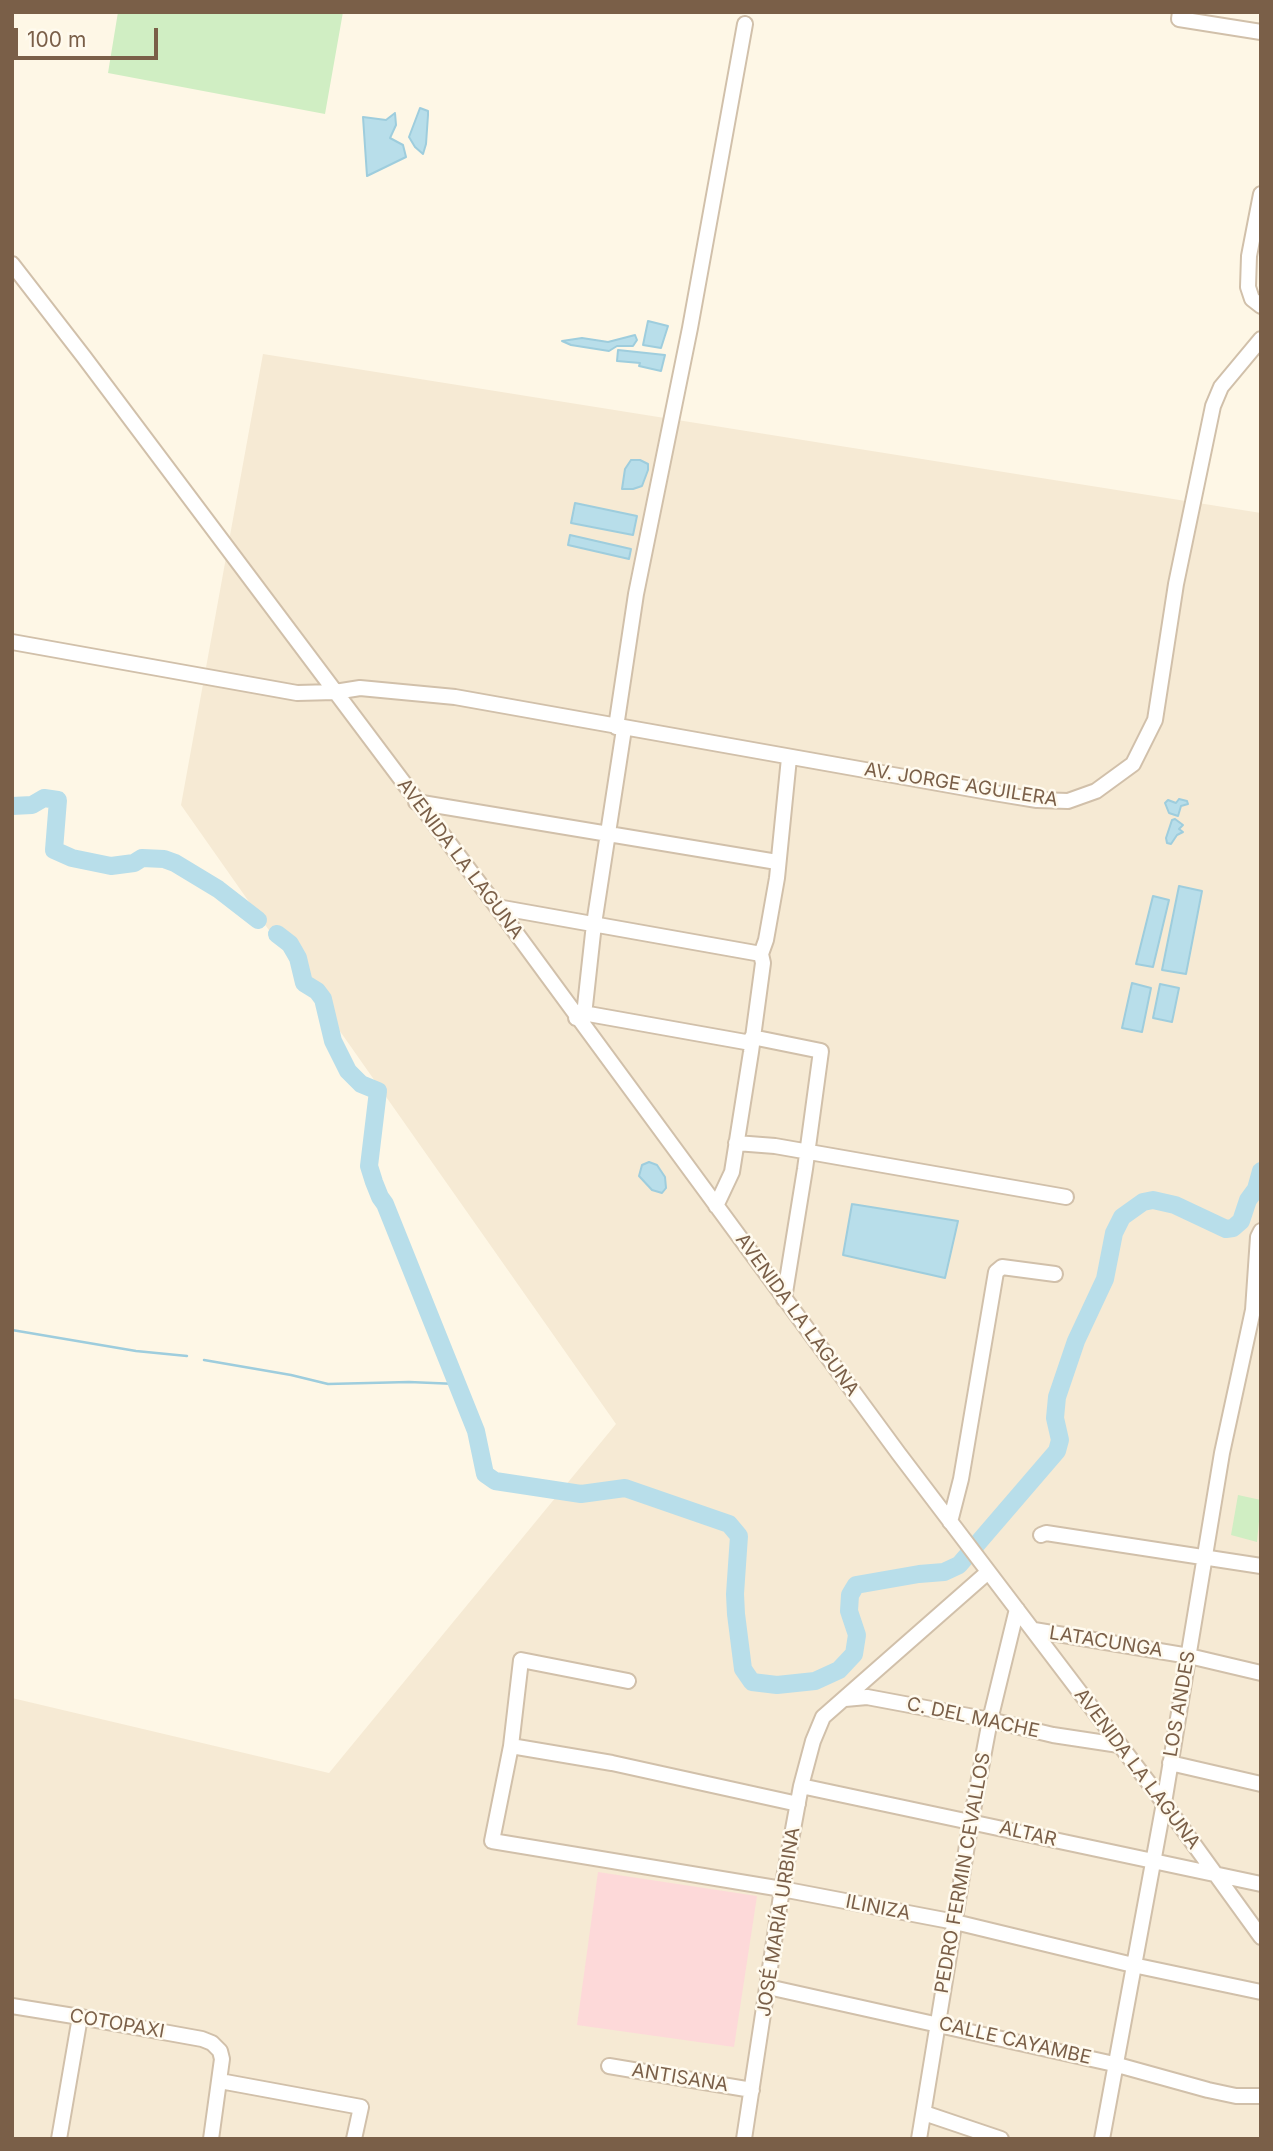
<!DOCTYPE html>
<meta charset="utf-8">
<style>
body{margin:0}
#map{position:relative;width:1273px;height:2151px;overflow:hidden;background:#fef7e6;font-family:Inter,sans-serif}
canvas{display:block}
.frame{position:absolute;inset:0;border:14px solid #7a5f48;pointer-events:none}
.scale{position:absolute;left:14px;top:28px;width:144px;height:32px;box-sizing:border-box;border:4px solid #7a5f48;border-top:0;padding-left:9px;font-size:21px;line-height:24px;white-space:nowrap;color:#7a5f48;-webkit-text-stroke:5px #fffaee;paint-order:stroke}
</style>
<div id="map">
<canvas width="1273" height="2151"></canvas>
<div class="frame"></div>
<div class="scale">100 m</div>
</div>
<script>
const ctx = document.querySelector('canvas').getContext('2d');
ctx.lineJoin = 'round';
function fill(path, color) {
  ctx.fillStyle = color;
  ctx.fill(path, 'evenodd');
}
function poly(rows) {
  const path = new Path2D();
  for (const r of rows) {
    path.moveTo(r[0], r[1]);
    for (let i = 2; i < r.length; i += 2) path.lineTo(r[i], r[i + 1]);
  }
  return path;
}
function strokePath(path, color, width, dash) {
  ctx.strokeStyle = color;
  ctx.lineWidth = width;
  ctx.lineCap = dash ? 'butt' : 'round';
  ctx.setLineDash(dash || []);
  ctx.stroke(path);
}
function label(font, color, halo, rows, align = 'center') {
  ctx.font = font + ' Inter,sans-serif';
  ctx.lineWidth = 5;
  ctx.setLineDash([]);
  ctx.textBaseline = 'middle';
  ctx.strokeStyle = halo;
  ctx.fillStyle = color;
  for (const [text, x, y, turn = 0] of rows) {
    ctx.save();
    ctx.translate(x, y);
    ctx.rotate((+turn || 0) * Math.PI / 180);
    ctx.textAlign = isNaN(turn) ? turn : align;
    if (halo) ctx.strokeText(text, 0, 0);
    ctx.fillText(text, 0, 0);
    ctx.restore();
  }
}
fill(poly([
 [263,354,1261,513,1261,2139,12,2139,12,1698,329,1773,616,1424,181,805]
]), '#f6ead4');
fill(poly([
 [598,1872,757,1896,734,2047,577,2025]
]), '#fdd9d9');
fill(poly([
 [118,12,343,12,325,114,108,73],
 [1238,1495,1261,1500,1257,1542,1231,1535]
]), '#d0eec3');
const water = poly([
 [420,108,428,111,428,115,426,144,423,154,415,147,409,137,420,108],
 [395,113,396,125,390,138,403,145,406,157,367,176,363,117,386,120,395,113],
 [648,321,668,326,661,348,643,345,648,321],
 [635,335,637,340,633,346,617,346,609,351,571,345,562,341,582,338,608,342,635,335],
 [618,350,665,355,661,371,639,366,640,363,617,361,618,350],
 [631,460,640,460,648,464,648,470,642,486,633,489,622,489,625,469,631,460],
 [575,503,637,516,633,535,571,523,575,503],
 [570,535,631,549,629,559,568,545,570,535],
 [1179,799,1187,801,1188,804,1181,806,1178,816,1169,813,1165,803,1168,800,1176,803,1179,799],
 [1175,819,1183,825,1179,829,1183,832,1177,835,1171,844,1167,843,1166,838,1172,820,1175,819],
 [1179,886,1202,891,1186,974,1162,970,1179,886],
 [1153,896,1169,900,1153,967,1136,964,1153,896],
 [1132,983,1151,988,1142,1032,1122,1028,1132,983],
 [1160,984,1179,988,1172,1022,1153,1018,1160,984],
 [649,1162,657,1165,665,1177,666,1188,662,1193,652,1190,639,1176,642,1165,649,1162],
 [852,1204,958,1221,945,1278,843,1255,852,1204]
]);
fill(water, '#b8deea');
strokePath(water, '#9ecddd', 2);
strokePath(poly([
 [12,1330,136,1351,187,1356],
 [204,1360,291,1375,328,1384,409,1382,457,1384]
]), '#9ecddd', 2.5);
strokePath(poly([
 [12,806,32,805,44,798,58,800,54,850,72,858,111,866,134,863,142,858,164,859,175,863,218,889,258,920],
 [277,934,290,944,298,958,304,983,317,991,323,999,333,1041,348,1071,361,1084,378,1091,369,1166,374,1182,380,1197,385,1204,476,1431,485,1474,495,1481,581,1494,625,1488,729,1524,739,1536,735,1594,736,1614,743,1669,752,1682,777,1685,815,1681,839,1670,854,1654,857,1635,849,1611,850,1595,856,1585,919,1574,944,1572,959,1565,1057,1451,1060,1440,1055,1418,1057,1397,1076,1341,1105,1279,1114,1233,1122,1217,1143,1202,1153,1200,1175,1205,1226,1229,1233,1228,1241,1221,1248,1200,1256,1189,1261,1171]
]), '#b8deea', 18);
const minor = poly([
 [1180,12,1179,19,1261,32],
 [1261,194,1249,256,1248,287,1252,299,1261,306],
 [12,264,84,357,497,907,899,1454,1164,1803,1261,1937],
 [12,642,297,693,335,692,360,688,455,697,994,793,1037,800,1068,801,1096,791,1133,764,1155,720,1176,584,1213,406,1221,387,1261,339],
 [616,727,636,594,690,328,745,24],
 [416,802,777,862],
 [497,907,761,954],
 [583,1013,751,1043],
 [576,1018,583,1013,585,1006,594,924,624,729],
 [752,1037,821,1051,805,1169,784,1299],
 [736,1143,775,1146,1066,1197],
 [716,1206,732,1172,751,1052,763,963,761,954,766,940,777,878,789,758],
 [950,1522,961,1479,996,1272,1002,1267,1055,1274],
 [1041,1535,1046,1533,1261,1566],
 [1034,1630,1189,1656,1261,1673],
 [628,1681,521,1660,511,1746,492,1841,782,1889,955,1922,1133,1965,1261,1992],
 [845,1699,867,1697,990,1720,1053,1735,1119,1745],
 [511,1746,612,1763,798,1804],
 [1170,1763,1261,1784],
 [801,1786,1261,1884],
 [768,1987,1114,2064,1208,2090,1236,2096,1261,2096],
 [12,2006,80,2017,202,2039,212,2043,220,2051,222,2059,211,2139],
 [609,2066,752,2090],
 [220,2081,361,2107,354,2139],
 [924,2113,1001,2139],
 [59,2139,80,2017],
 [744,2139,782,1889,801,1786,813,1741,823,1717,988,1572],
 [919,2139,971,1821,990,1720,1017,1609],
 [1102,2139,1164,1803,1222,1453,1253,1310,1258,1237,1261,1231]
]);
strokePath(minor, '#d1c0aa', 18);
strokePath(minor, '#fff', 14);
label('19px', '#7a5f48', '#fffaee', [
 ["AV. JORGE AGUILERA",961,785,9],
 ["AVENIDA LA LAGUNA",460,859,53],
 ["AVENIDA LA LAGUNA",797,1315,54],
 ["LATACUNGA",1106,1642,9],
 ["LOS ANDES",1180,1704,-80],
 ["C. DEL MACHE",973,1718,12],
 ["AVENIDA LA LAGUNA",1137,1769,53],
 ["ALTAR",1028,1834,13],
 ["PEDRO FERMIN CEVALLOS",963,1873,-80],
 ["ILINIZA",878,1908,11],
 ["JOSÉ MARÍA URBINA",779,1922,-81],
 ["COTOPAXI",117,2024,10],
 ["CALLE CAYAMBE",1015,2041,13],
 ["ANTISANA",680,2078,9]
]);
</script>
